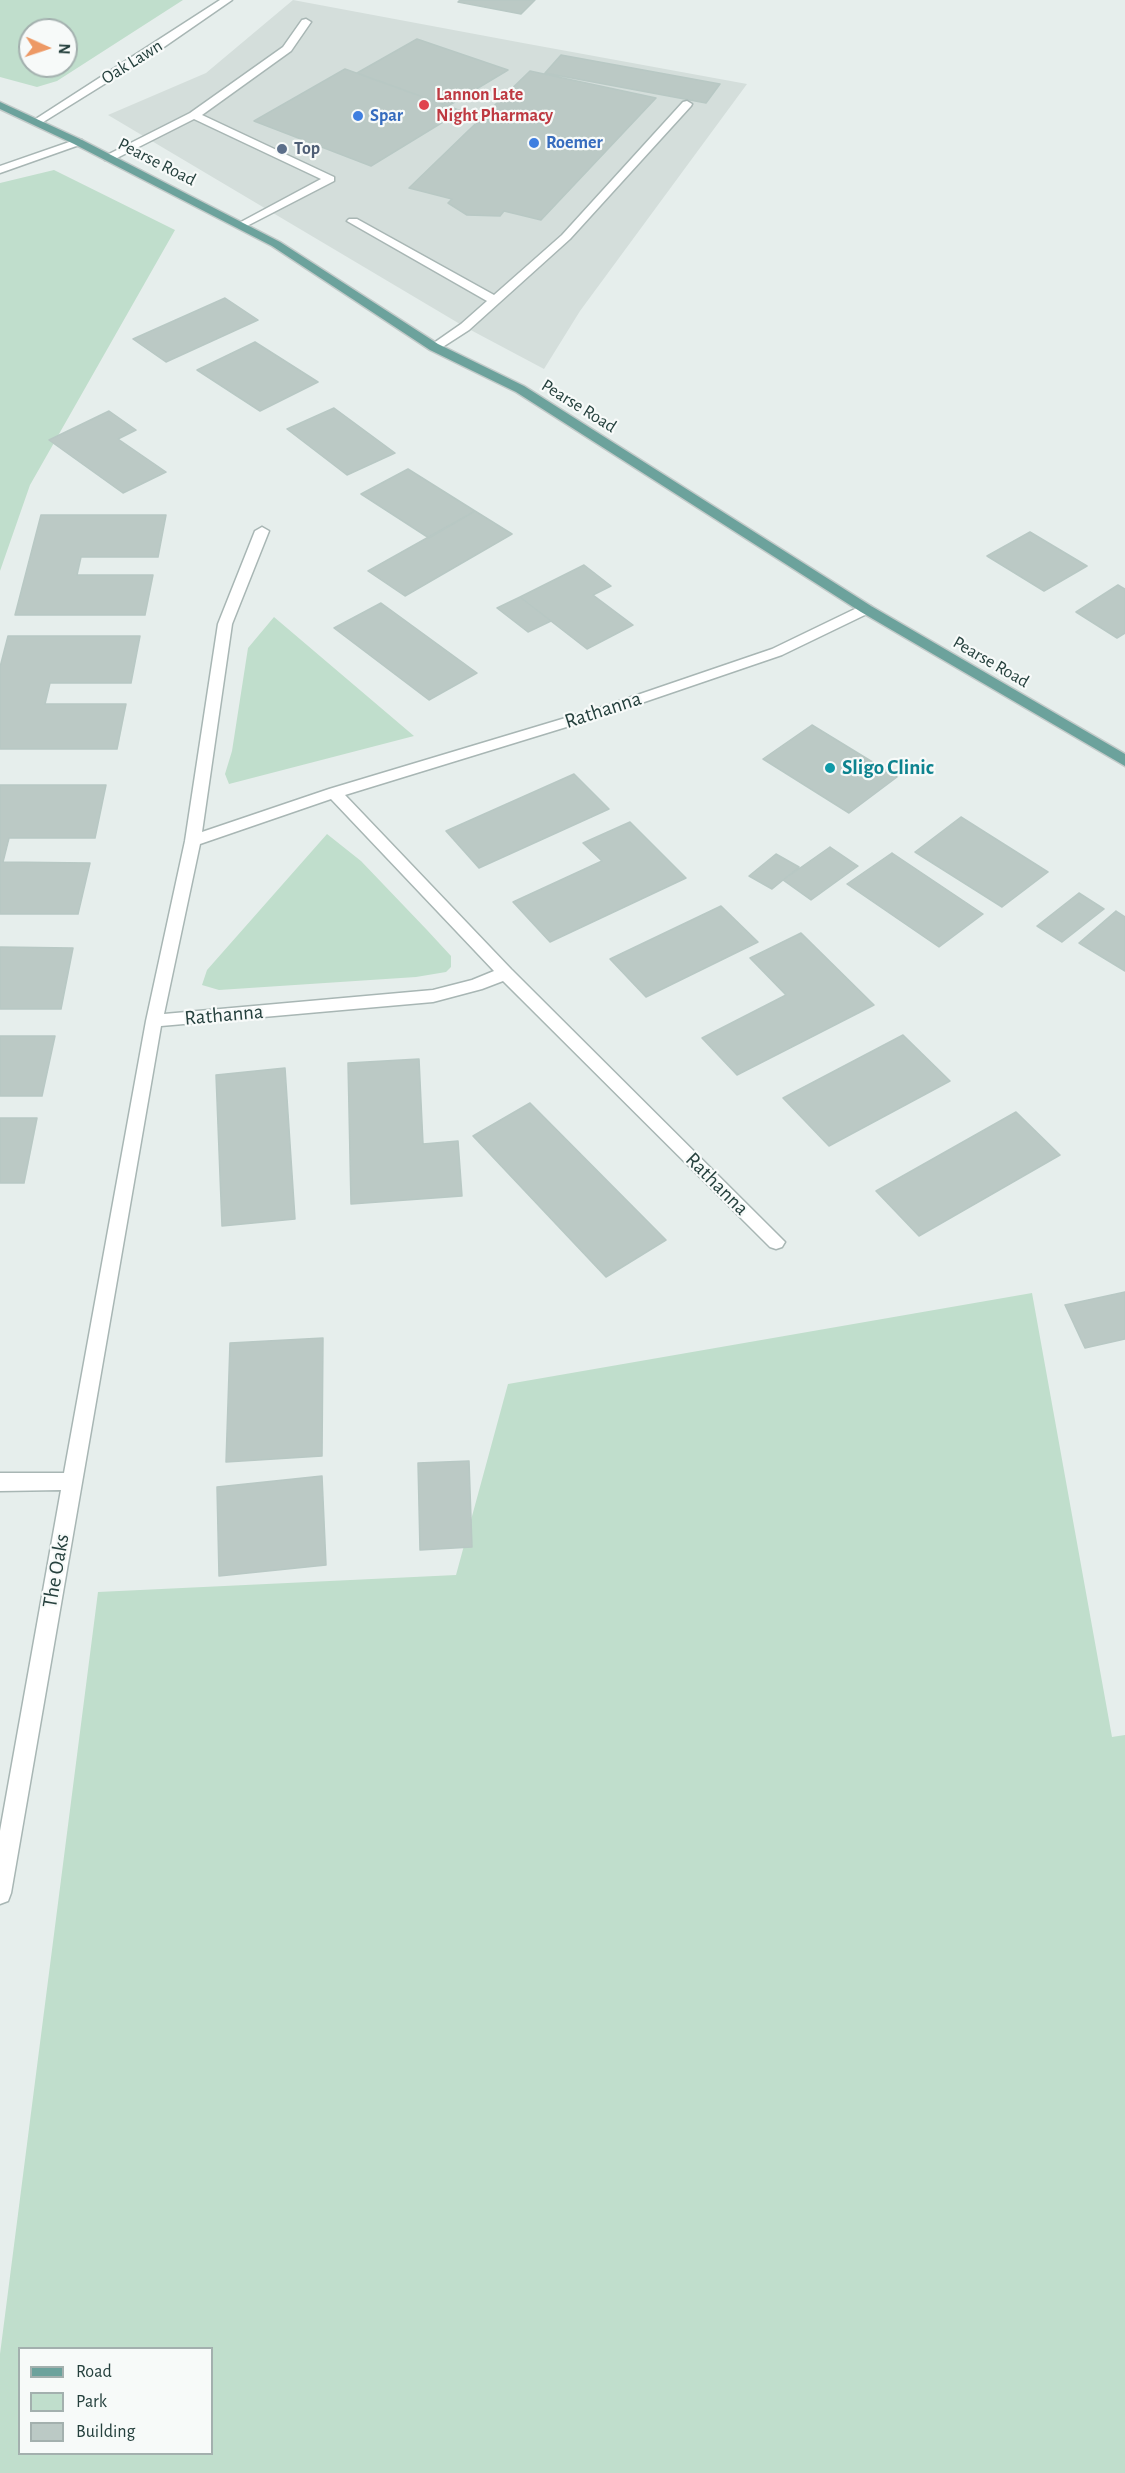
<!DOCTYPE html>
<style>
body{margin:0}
#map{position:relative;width:1125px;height:2473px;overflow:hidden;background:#e6eeec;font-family:"Alegreya Sans",sans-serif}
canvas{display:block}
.legend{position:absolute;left:18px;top:2347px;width:195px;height:108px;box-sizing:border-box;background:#f7faf9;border:2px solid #a3b0ae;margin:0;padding:8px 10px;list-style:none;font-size:18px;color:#25403d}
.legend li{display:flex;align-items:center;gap:12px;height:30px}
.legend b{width:30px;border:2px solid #a3b0ae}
.north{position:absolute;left:18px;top:18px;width:60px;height:60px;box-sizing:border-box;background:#f7faf9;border:2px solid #a3b0ae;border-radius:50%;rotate:93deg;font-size:16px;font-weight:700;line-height:24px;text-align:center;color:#25403d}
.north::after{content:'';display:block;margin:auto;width:21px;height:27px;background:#ed9965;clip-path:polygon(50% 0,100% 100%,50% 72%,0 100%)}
</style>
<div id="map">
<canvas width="1125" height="2473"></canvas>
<ul class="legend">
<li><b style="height:8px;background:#6ca29c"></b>Road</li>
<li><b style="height:16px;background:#c0decc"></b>Park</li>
<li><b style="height:16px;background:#bbc9c5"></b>Building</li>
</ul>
<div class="north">N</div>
</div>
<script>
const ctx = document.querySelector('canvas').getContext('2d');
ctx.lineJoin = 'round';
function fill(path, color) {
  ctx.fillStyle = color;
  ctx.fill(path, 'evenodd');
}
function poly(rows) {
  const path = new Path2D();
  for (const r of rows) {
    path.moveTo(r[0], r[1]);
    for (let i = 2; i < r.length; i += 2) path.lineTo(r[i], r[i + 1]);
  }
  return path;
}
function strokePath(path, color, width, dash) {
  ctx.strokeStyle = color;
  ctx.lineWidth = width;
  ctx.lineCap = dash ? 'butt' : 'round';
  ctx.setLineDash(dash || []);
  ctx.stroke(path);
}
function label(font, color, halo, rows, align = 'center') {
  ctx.font = font + ' "Alegreya Sans",sans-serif';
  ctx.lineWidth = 4.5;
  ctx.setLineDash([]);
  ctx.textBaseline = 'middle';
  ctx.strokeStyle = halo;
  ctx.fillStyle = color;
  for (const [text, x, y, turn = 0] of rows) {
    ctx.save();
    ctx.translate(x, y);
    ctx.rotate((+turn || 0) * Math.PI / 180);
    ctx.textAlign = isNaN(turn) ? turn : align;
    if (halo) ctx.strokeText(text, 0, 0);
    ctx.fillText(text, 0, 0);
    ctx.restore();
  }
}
fill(poly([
 [293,0,523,43,747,84,580,311,544,369,465,327,108,115,206,73]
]), '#d4dedb');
fill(poly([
 [0,0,183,0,57,81,37,87,0,77],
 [30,30,66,30,66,66,30,66],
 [54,170,175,230,30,485,0,571,0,183],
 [274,617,414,736,229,784,225,774,232,751,248,648],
 [327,834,361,861,427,930,451,956,451,967,446,972,416,977,219,990,202,985,207,970],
 [1032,1293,1112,1737,1125,1735,1125,2473,0,2473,0,2354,98,1592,456,1575,508,1384],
 [20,2348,212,2348,212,2454,20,2454]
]), '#c0decc');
const building = poly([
 [460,0,535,0,521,14,458,2,460,0],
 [417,39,508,70,448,106,357,73,417,39],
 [561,55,720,84,706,103,545,73,561,55],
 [345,69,448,106,461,111,371,166,254,121,345,69],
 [530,71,656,98,541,220,504,211,500,216,467,215,448,203,452,199,409,188,530,71],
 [225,298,258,320,166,362,133,339,225,298],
 [255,342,318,382,260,411,197,370,255,342],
 [334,408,395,453,347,475,287,429,334,408],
 [109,411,136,430,118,439,166,472,123,493,49,440,109,411],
 [408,469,475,511,429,538,361,494,408,469],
 [475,511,512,534,405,596,368,571,475,511],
 [41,515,166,515,158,557,81,557,77,575,153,575,145,615,15,615,41,515],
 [1030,532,1087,566,1044,591,987,556,1030,532],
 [584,565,611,586,593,595,633,625,587,649,520,597,584,565],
 [1118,585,1125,589,1125,633,1117,638,1076,612,1118,585],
 [520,597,551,621,528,632,497,608,520,597],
 [381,603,477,673,429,700,334,628,381,603],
 [8,636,140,636,131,683,50,683,45,704,126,704,117,749,0,749,0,667,8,636],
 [812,725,897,777,849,813,763,759,812,725],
 [574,774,609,809,479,868,446,831,574,774],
 [0,785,106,785,95,838,9,838,3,862,90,863,78,914,0,914,0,785],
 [961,817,1048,872,1002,907,915,852,961,817],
 [630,822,686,878,550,942,513,902,602,861,583,843,630,822],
 [830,847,858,866,811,900,783,880,830,847],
 [892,853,983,914,939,947,847,884,892,853],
 [776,854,799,867,772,889,749,876,776,854],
 [1079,893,1104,909,1062,942,1037,926,1079,893],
 [721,906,758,942,646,997,610,959,721,906],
 [1116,911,1125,917,1125,971,1079,943,1116,911],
 [801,933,874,1005,737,1075,702,1038,786,995,750,958,801,933],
 [0,947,73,948,61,1009,0,1009,0,947],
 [903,1035,950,1081,829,1146,783,1098,903,1035],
 [0,1036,55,1036,42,1096,0,1096,0,1036],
 [419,1059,423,1144,458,1141,462,1196,351,1204,348,1063,419,1059],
 [285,1068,295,1219,222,1226,216,1075,285,1068],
 [530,1103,666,1240,606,1277,473,1136,530,1103],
 [1016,1112,1060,1155,919,1236,876,1191,1016,1112],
 [0,1118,37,1118,24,1183,0,1183,0,1118],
 [1125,1292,1125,1339,1085,1348,1065,1305,1125,1292],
 [323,1338,322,1456,226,1462,230,1343,323,1338],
 [469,1461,472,1547,420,1550,418,1463,469,1461],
 [322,1476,326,1565,219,1576,217,1487,322,1476]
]);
fill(building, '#bbc9c5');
strokePath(building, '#b8c8c4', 1.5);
const minor = poly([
 [220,0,232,0,164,47,40,124,36,125,31,122,220,0],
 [306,19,311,22,291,51,202,115,334,177,334,181,243,228,237,225,239,223,321,179,194,119,113,160,105,160,105,156,190,113,283,47,302,20,306,19],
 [687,101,692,104,691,106,570,239,469,330,438,350,434,351,428,347,461,324,487,301,347,221,349,219,357,219,494,295,562,235,683,102,687,101],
 [78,139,82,140,82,144,0,173,0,166,78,139],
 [262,527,269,531,232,624,202,832,329,789,602,707,772,649,861,606,871,606,873,609,871,612,782,655,612,713,345,795,511,969,785,1242,782,1247,776,1249,770,1247,503,981,482,989,433,1002,161,1026,11,1893,8,1901,0,1904,0,1831,61,1490,0,1491,0,1473,64,1473,146,1021,185,841,218,624,255,531,262,527],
 [331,799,494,971,472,980,433,990,164,1014,200,844,331,799]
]);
const major = poly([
 [0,102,82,140,280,242,438,344,524,386,871,606,1125,754,1125,766,861,612,516,392,430,350,272,246,74,144,0,109,0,102]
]);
strokePath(minor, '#a8b6b4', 3);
strokePath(major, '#c2cac9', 3);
fill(minor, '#fff');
fill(major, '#6ca29c');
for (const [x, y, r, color] of [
 [424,105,6,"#e0444e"],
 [358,116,6,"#3f7fe0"],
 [534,143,6,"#3f7fe0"],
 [282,149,6,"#5c6f8a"],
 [830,768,6,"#0f9aa8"]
]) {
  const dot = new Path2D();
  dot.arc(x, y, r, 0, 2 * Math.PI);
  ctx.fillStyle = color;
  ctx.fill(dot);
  strokePath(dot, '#f7faf9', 2);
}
label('18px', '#25403d', '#f7faf9', [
 ["Oak Lawn",132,62,-32],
 ["Pearse Road",157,162,27],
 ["Pearse Road",579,406,32],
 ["Pearse Road",991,662,30]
]);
label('bold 18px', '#be3a42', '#f7faf9', [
 ["Lannon Late",436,95],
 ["Night Pharmacy",436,116]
], 'left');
label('bold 18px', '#366cbe', '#f7faf9', [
 ["Spar",370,116],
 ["Roemer",546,143]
], 'left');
label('bold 18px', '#4e5e75', '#f7faf9', [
 ["Top",294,149]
], 'left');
label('21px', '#25403d', '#f7faf9', [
 ["Rathanna",603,710,-18],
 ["Rathanna",224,1015,-5],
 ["Rathanna",717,1184,45],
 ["The Oaks",56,1571,-80]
]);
label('bold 21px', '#0d838f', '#f7faf9', [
 ["Sligo Clinic",842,768]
], 'left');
</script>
